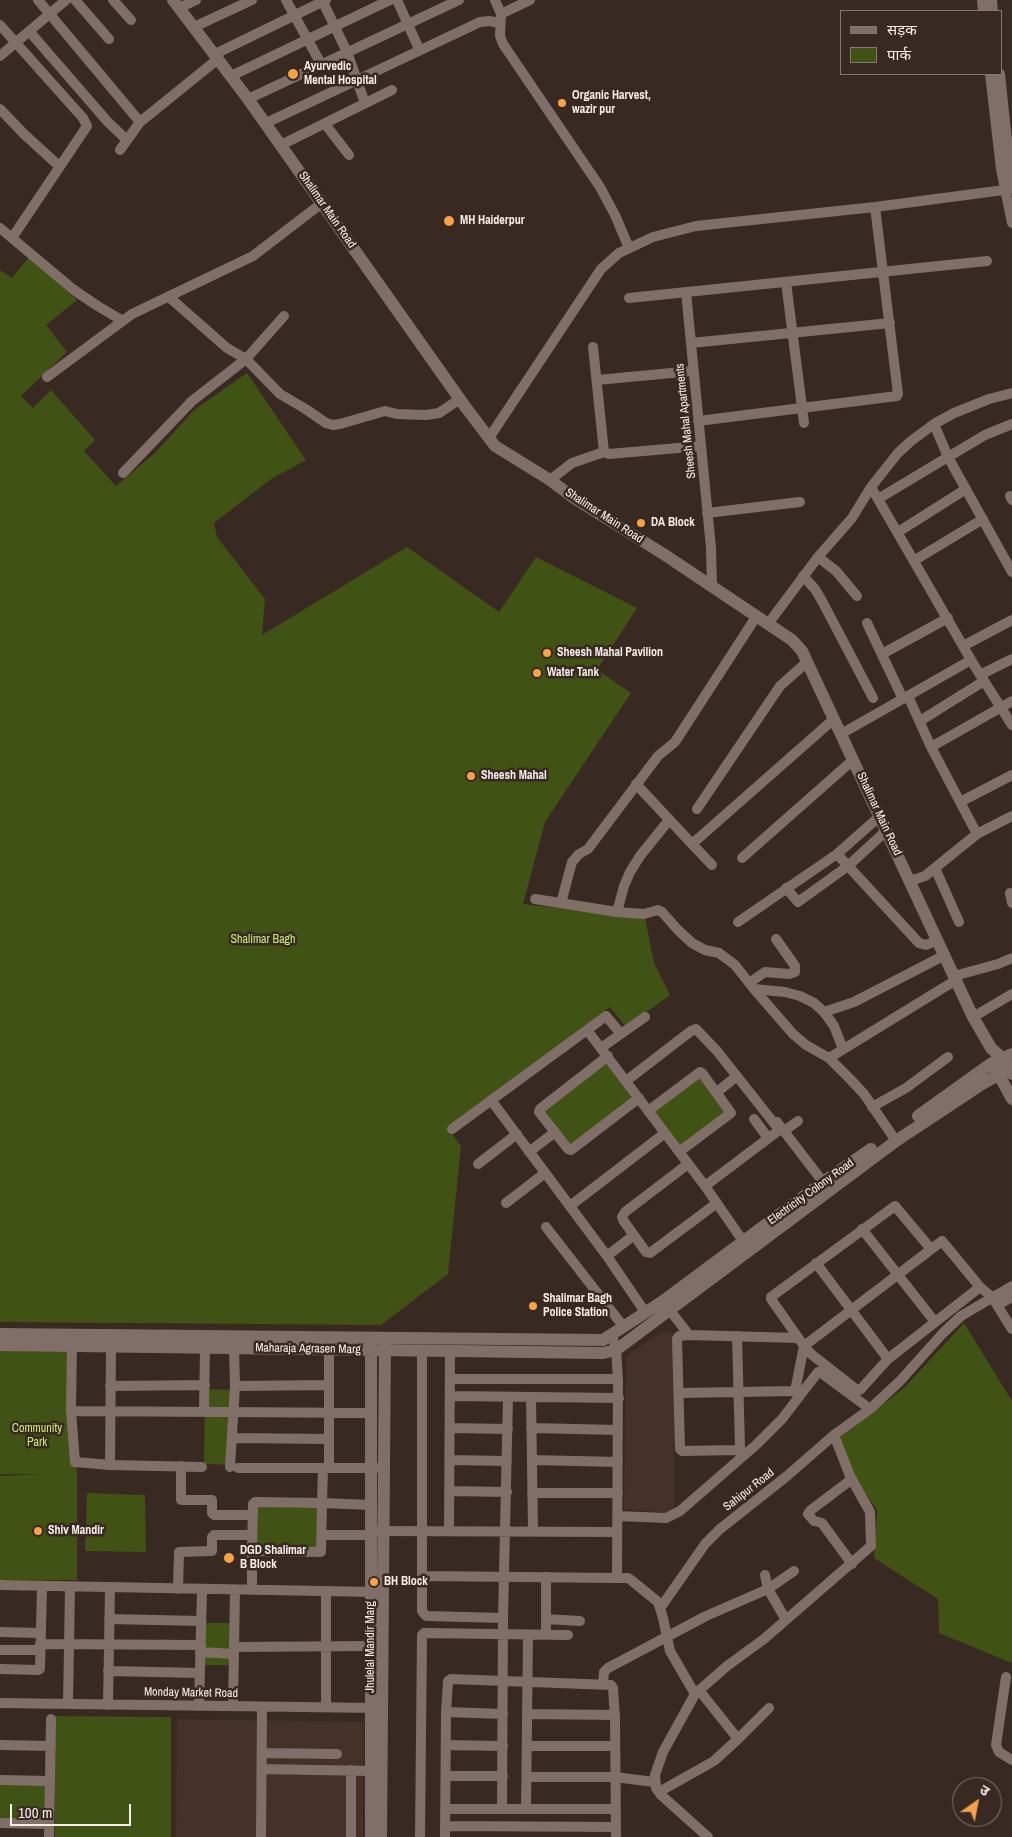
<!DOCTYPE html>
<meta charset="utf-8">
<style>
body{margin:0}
#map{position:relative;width:1012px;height:1837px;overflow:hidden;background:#382922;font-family:"Archivo Narrow","Noto Sans Devanagari",sans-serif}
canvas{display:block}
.legend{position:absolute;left:840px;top:10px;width:162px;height:65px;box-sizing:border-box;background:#382922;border:1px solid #857872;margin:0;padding:6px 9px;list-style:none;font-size:15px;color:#f8eee9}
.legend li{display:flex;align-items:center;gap:10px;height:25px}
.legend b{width:25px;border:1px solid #857872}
.north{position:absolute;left:952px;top:1777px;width:50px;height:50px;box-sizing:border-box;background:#382922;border:1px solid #857872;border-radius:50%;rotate:33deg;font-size:14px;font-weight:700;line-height:20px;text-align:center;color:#f8eee9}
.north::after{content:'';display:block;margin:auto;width:18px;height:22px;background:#f6a248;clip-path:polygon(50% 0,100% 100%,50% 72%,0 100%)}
.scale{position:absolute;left:10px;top:1804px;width:121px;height:22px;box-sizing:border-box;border:2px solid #f8eee9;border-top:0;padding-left:6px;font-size:15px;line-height:18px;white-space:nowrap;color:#f8eee9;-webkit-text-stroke:4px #382922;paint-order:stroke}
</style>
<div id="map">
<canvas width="1012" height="1837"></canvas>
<ul class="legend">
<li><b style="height:6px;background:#806f68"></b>सड़क</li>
<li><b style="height:14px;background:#415215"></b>पार्क</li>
</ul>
<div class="north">उ</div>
<div class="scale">100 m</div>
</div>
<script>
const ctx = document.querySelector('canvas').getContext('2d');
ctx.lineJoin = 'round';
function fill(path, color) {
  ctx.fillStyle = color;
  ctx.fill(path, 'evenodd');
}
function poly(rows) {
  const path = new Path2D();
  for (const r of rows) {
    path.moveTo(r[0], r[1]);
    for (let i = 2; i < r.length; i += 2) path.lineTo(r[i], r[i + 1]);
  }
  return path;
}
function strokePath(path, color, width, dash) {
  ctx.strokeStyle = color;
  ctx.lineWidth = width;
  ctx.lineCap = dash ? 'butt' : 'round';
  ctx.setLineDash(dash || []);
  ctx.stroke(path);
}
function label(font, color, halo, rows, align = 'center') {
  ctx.font = font + ' "Archivo Narrow",sans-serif';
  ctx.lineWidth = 5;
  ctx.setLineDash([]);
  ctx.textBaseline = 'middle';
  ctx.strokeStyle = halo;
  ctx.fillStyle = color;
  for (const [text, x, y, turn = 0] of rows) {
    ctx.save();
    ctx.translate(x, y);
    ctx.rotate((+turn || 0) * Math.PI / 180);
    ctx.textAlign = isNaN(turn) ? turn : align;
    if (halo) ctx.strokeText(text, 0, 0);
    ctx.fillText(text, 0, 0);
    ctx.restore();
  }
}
fill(poly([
 [662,1332,674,1333,674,1507,671,1513,624,1509,626,1356],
 [177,1719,364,1722,363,1837,176,1837]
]), '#453127');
fill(poly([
 [30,256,77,300,46,325,67,352,21,396,33,408,51,390,95,440,84,451,116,486,156,452,194,410,247,373,306,460,271,479,214,523,217,537,265,599,262,635,407,547,499,612,536,557,637,608,597,670,631,693,545,822,523,904,645,918,654,963,670,995,626,1027,610,1007,447,1127,461,1146,448,1274,381,1325,0,1322,0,270,12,278],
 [607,1060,636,1098,570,1148,541,1110],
 [701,1075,728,1112,680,1148,653,1111],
 [964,1323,1012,1401,1012,1663,939,1633,938,1599,874,1558,877,1510,854,1477,839,1438,904,1388],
 [0,1348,70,1350,77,1474,77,1580,0,1580,0,1476,42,1474,0,1474],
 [205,1389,235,1390,234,1465,204,1464],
 [87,1493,145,1495,146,1552,85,1551],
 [256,1505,320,1507,319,1549,255,1548],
 [203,1623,231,1623,232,1665,203,1665],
 [55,1716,171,1717,171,1837,55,1837],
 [0,1783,47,1784,46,1822,0,1820]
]), '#415215');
strokePath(poly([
 [38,0,140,122],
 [75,0,109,39],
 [113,0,131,20],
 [286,0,321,64],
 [322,0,347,52,365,103],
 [397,0,419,49],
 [495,0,501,14,500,36,503,44,600,187,615,215,629,248],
 [982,0,983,11],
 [992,0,993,11],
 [179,8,196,0],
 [501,14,530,0],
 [0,25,83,118,87,126,12,238],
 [194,27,252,0],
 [29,31,107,121,127,140],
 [215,54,326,0],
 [0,56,66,0],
 [990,74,1001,169,1012,223],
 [1000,74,1012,188],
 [231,76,390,0],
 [248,99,459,0],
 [0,109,24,134,59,166],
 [266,123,480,22,489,21,500,23],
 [325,124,349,155],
 [281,145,392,90],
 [120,150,140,122,218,59],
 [0,228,74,290,96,305,123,321],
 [786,282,804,423],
 [686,292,711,548,712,587],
 [169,297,227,348,246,359,280,394,304,408,326,423,333,425,340,424,385,411,397,414,426,415,439,413,460,399],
 [629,298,987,261],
 [691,343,890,323],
 [593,347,604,452,609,454,701,446],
 [47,377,132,314,253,256,322,203],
 [597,380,693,371],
 [698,421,897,396,898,394,875,207],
 [934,424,948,457,985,435,1012,424],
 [489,438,601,269,619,253,653,237,696,226,875,207,1012,189],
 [123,473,192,401,246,359,284,316],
 [550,480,572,463,604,452],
 [871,487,974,665,1012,725],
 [1010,496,1012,500],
 [878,499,948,457,1012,572],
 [707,513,800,502],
 [898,532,966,489],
 [818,557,836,571,857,596],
 [915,560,983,519],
 [803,576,815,589,822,601,873,698],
 [867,623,903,699],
 [768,624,818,557,852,518,871,487,898,453,911,441,934,424,954,413,989,399,1012,393],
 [963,646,1012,620],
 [882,654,948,618],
 [980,675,1012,659],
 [908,696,931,747,977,834],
 [920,721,984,681],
 [841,734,971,660],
 [931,747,1012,701],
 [636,784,692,844,834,719],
 [960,802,1012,775],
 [697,809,780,686,807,662],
 [692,844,712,865],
 [837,854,919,943,926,945,938,940],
 [742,858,853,760],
 [935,868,959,922],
 [910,881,925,876,977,834,1012,816],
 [786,888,798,902,848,866,887,830],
 [1010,893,1012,903],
 [535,899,617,912,644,914,658,910,662,912,678,930,692,943,705,950,719,953,735,965,754,989,793,1034,806,1045,829,1058,850,1079,864,1094,896,1141],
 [561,903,572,862,579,854,588,849,658,756,675,742,756,617],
 [617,912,624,886,630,872,640,856,669,820],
 [738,922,837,854,880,816],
 [954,976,998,964,1012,958],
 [749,983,765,972,789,974,795,972,795,966,776,939],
 [754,989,785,992,800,996,814,1003,824,1012,834,1026,843,1049],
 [824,1012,854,1002,945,955],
 [973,1017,1012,994],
 [587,1030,705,1186,743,1241],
 [601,1048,645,1017],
 [608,1056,540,1109,539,1112,568,1149,571,1150,639,1098],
 [829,1058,956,980],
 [626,1081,691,1031,696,1029,717,1051,777,1127,778,1131,705,1186],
 [717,1092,737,1076],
 [491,1100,607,1256,645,1312],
 [872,1107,906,1088,948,1057],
 [648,1111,700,1072,702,1073,731,1113,679,1152],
 [754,1119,768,1138],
 [777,1122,823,1182],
 [452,1129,606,1016,621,1034],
 [784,1131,798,1121],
 [529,1152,555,1132],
 [478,1164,517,1134],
 [688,1164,625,1212,622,1217,623,1220,646,1252,650,1253,717,1203],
 [506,1203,545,1173],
 [570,1206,665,1133],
 [546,1227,623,1326],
 [862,1229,935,1322],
 [607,1256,634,1235],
 [816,1263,888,1359],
 [980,1287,992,1297,1012,1329],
 [665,1304,689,1335,798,1338],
 [998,1305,1012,1297],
 [689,1335,679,1336,677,1339,680,1449,682,1451,737,1450,740,1448,737,1336],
 [72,1340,71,1411,75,1462,110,1465,202,1467],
 [422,1351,422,1611,425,1615,427,1616,503,1618],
 [450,1379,618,1379],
 [110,1386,205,1385],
 [235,1386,329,1385],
 [679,1393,795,1391,804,1346,942,1241,980,1287,888,1359,860,1390,857,1390,811,1354,804,1346,771,1299,771,1297,895,1206,931,1249],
 [450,1396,619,1398],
 [531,1397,533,1531],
 [71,1411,371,1413],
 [204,1411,205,1348],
 [450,1428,508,1429],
 [531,1428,617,1430],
 [232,1438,329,1439],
 [450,1460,507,1461],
 [532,1460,618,1462],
 [110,1465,111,1346],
 [181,1466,181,1500,212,1500,212,1513,214,1515,253,1515],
 [230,1467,235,1386,234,1348],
 [238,1468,377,1468],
 [323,1468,322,1503,371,1505],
 [329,1468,329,1349],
 [852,1479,811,1510,808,1514,814,1521,822,1523,852,1564],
 [450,1491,507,1492],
 [532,1493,618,1493],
 [255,1502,322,1503,321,1552,252,1551,253,1504,255,1502],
 [617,1516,666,1518,680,1511,757,1444,782,1419,818,1372,820,1372,870,1409],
 [376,1531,617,1532],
 [449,1531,450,1351],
 [322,1535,371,1535],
 [765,1575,768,1589,786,1620],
 [422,1576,617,1578,618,1379,616,1350,612,1335],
 [617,1578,628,1578,631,1580,658,1602,663,1618,670,1651,695,1694],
 [0,1585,376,1592],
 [178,1589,179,1552,212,1551,212,1537,214,1535,252,1535],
 [252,1590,252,1551],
 [661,1607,705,1544,720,1529,787,1476,834,1435,870,1409,900,1381,943,1333,961,1316,1012,1286],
 [109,1619,201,1621],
 [546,1619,580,1621],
 [0,1632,41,1633],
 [546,1635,546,1577],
 [40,1644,201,1645],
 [234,1647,371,1646],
 [0,1650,40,1650],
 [200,1652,234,1654],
 [0,1669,38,1670,40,1669,42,1587],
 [108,1671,200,1673],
 [1006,1677,996,1745,999,1752,1012,1760],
 [603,1684,604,1672,608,1668,706,1616,768,1589,794,1571],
 [0,1703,376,1708],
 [68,1704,70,1588],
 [108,1705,110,1588],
 [199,1706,202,1590],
 [233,1706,235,1590],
 [326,1707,326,1591],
 [446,1712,503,1714],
 [527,1714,615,1715],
 [738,1739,769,1708],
 [0,1745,51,1746],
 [446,1745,503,1746],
 [527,1746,615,1746],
 [262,1753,337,1754],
 [262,1769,371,1771],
 [446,1776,503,1776],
 [527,1777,615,1777,654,1782],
 [0,1780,50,1781],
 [659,1792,714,1761,738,1739,699,1690],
 [445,1809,616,1809],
 [502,1809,503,1618,508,1397],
 [526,1809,528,1635],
 [0,1823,49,1824],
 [445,1826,616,1827],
 [49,1837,51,1719],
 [261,1837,262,1707],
 [351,1837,351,1770],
 [420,1837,422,1635,424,1633,568,1635],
 [445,1837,446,1712,448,1681,451,1679,611,1685,613,1688,615,1718,616,1837],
 [708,1837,661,1795,656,1788,655,1775,663,1752,695,1694,727,1666,764,1639,871,1546,870,1512,850,1476,834,1435]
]), '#806f68', 10);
strokePath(poly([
 [173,0,248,99,464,405,495,446,550,480,574,498,665,555,792,640,802,651,973,1017,991,1048,1002,1058,1012,1074],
 [994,1066,1012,1099],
 [918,1116,992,1063,1012,1054],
 [0,1334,603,1340,663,1301,823,1182,871,1149],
 [0,1345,603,1353,616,1350,896,1141,982,1084,1012,1067],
 [371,1837,371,1342],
 [381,1837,385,1343]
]), '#806f68', 12);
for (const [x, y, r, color] of [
 [293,74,6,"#f6a248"],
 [562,103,5,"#f6a248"],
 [449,221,6,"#f6a248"],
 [641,523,5,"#f6a248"],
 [547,653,5,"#f6a248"],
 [537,673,5,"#f6a248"],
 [471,776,5,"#f6a248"],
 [533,1306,5,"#f6a248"],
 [38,1531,5,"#f6a248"],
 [229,1558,6,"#f6a248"],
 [374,1582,5,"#f6a248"]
]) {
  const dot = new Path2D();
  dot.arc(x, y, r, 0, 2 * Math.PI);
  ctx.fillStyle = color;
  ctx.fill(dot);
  strokePath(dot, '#382922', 2);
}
label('bold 12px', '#f8eee9', '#382922', [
 ["Ayurvedic",304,67],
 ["Mental Hospital",304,81],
 ["Organic Harvest,",572,96],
 ["wazir pur",572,110],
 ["MH Haiderpur",460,221],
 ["DA Block",651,523],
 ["Sheesh Mahal Pavilion",557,653],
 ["Water Tank",547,673],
 ["Sheesh Mahal",481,776],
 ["Shalimar Bagh",543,1299],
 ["Police Station",543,1313],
 ["Shiv Mandir",48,1531],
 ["DGD Shalimar",240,1551],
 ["B Block",240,1565],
 ["BH Block",384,1582]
], 'left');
label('12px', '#f8eee9', '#382922', [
 ["Shalimar Main Road",327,210,55],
 ["Sheesh Mahal Apartments",686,421,-96],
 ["Shalimar Main Road",604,516,33],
 ["Shalimar Main Road",879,814,65],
 ["Electricity Colony Road",811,1192,-36],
 ["Maharaja Agrasen Marg",308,1349,1],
 ["Sahipur Road",749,1490,-38],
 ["Jhulelal Mandir Marg",371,1647,-90],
 ["Monday Market Road",191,1693,1]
]);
label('12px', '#caec79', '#382922', [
 ["Shalimar Bagh",263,940],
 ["Community",37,1429],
 ["Park",37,1443]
]);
</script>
